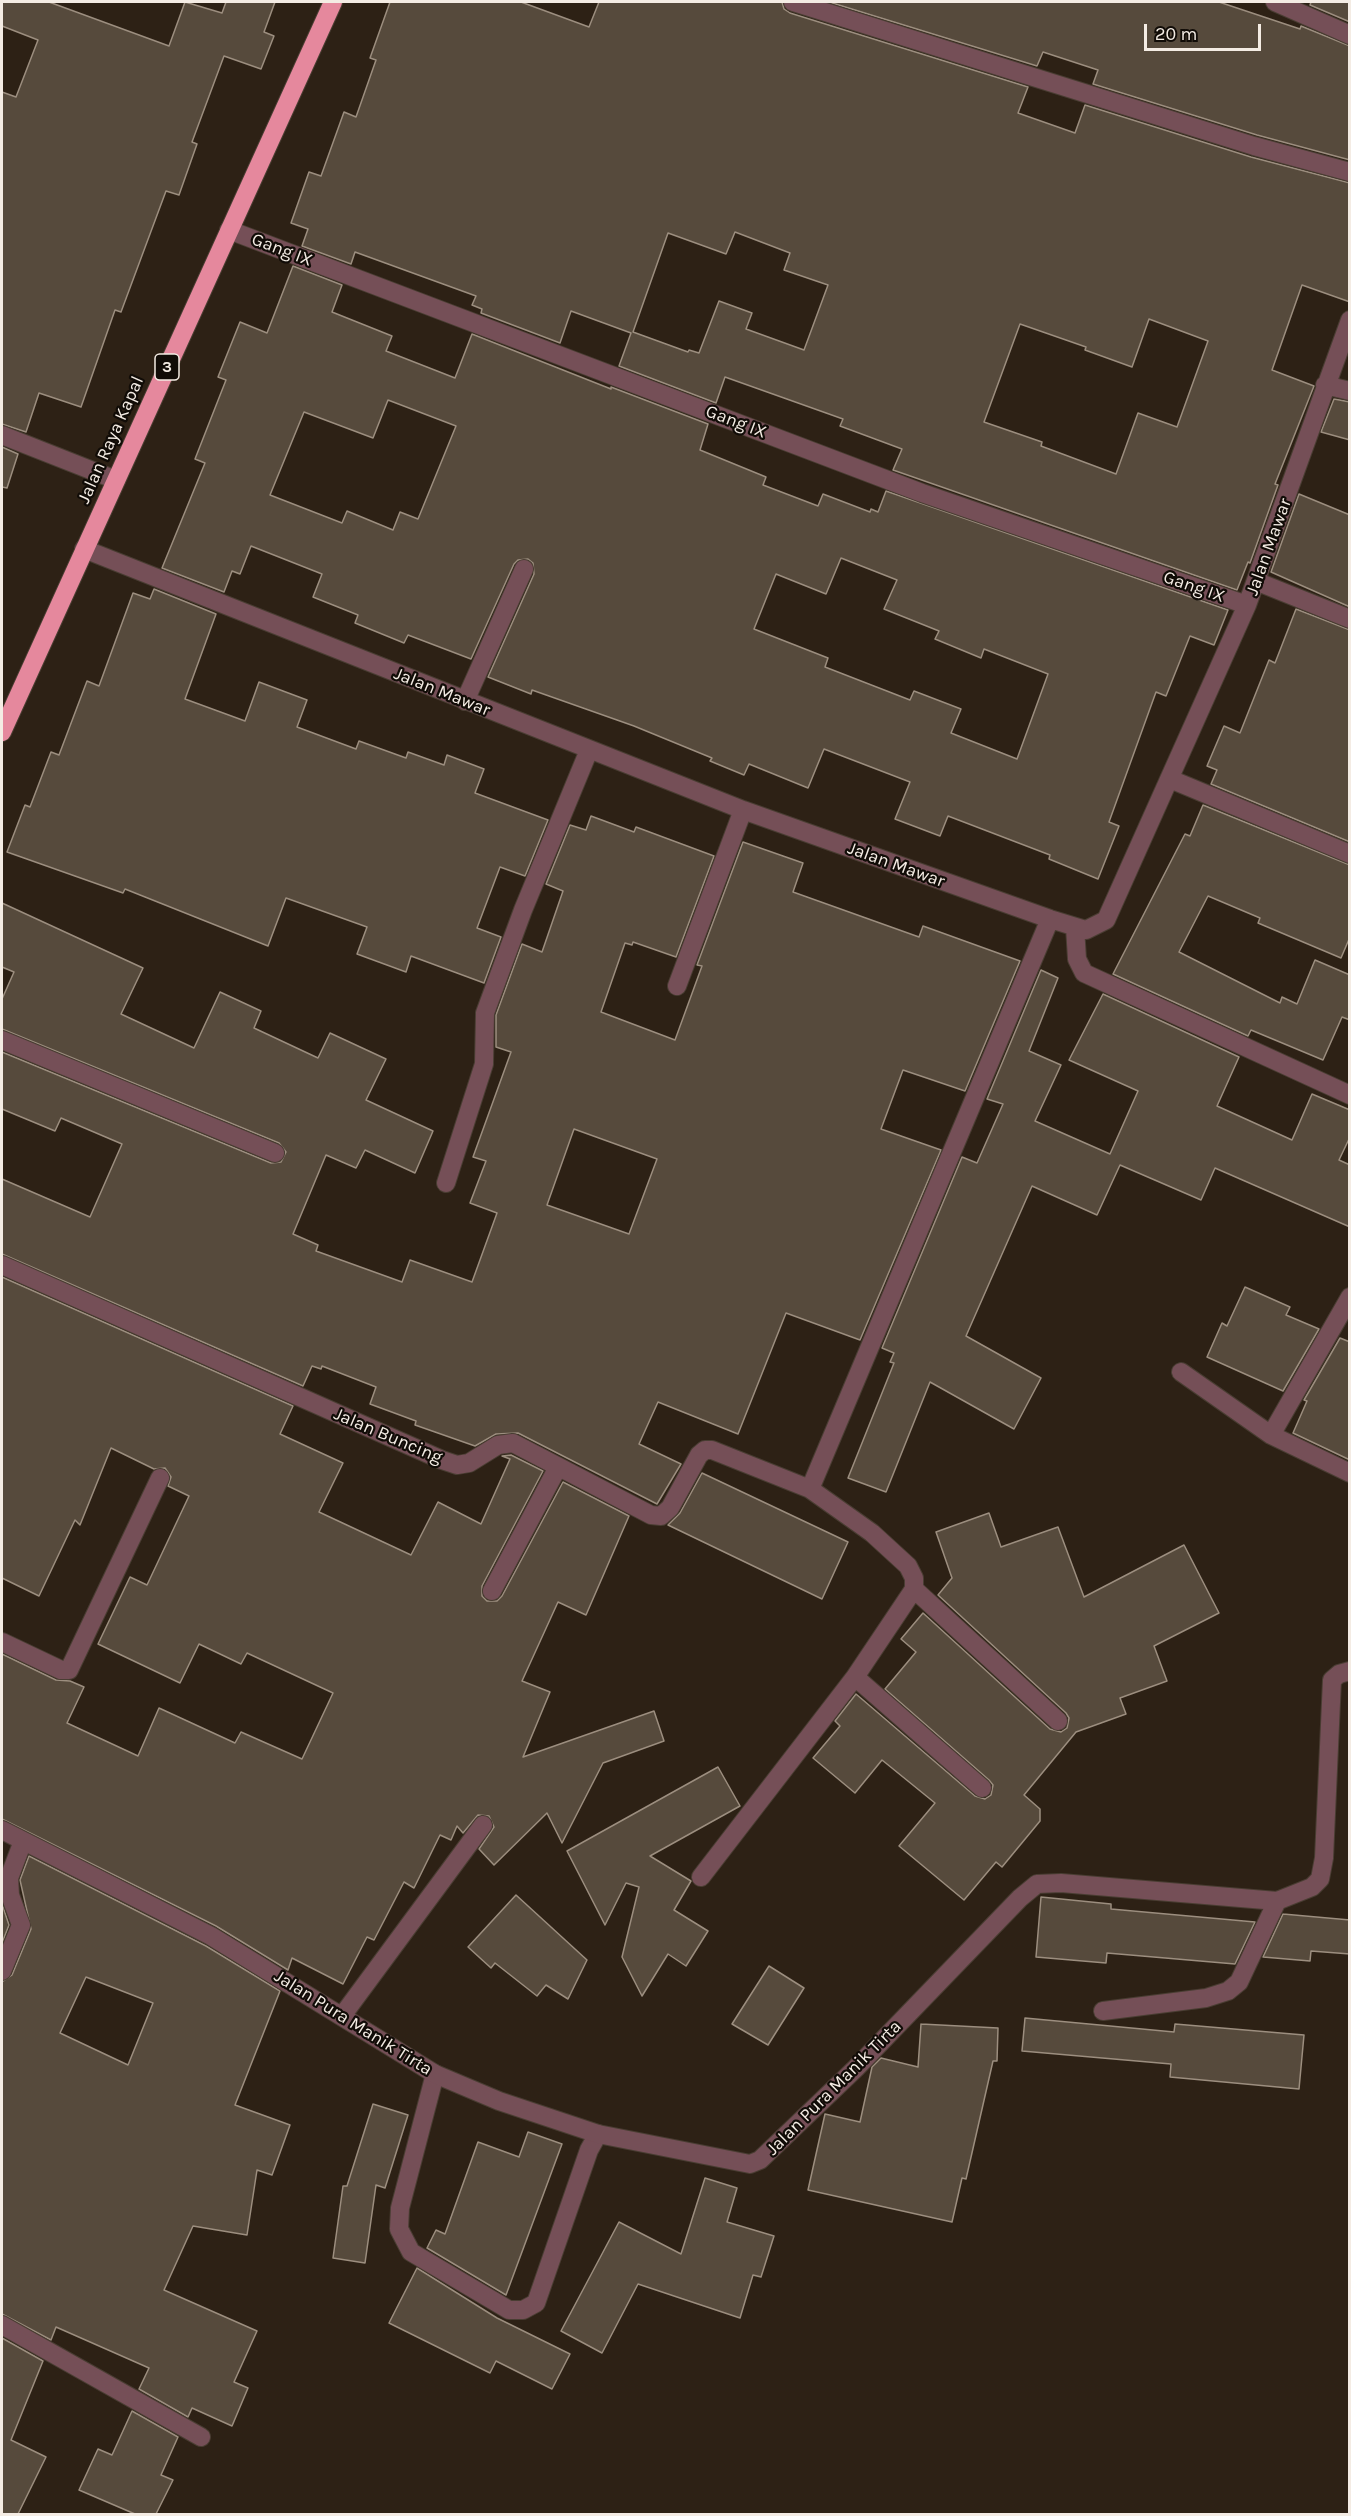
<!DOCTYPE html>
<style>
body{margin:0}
#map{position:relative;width:1351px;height:2516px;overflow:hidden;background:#2d2115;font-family:Karla,sans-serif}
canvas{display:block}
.frame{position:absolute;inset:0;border:3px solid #f4ece4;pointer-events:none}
.scale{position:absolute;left:1144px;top:24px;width:117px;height:27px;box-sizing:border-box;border:3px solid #f4ece4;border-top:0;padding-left:8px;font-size:18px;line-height:21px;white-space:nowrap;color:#f4ece4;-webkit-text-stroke:4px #110c07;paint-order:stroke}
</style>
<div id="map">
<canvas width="1351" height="2516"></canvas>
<div class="frame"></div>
<div class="scale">20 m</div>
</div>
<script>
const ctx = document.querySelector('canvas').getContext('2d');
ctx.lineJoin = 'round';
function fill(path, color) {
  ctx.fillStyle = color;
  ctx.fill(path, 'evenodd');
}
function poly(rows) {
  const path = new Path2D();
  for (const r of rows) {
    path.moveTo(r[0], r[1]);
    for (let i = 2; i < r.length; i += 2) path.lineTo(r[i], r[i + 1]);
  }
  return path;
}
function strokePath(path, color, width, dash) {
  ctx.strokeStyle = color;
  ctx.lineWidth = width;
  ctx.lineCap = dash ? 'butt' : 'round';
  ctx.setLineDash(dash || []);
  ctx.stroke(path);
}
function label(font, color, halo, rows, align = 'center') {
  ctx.font = font + ' Karla,sans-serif';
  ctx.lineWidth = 4.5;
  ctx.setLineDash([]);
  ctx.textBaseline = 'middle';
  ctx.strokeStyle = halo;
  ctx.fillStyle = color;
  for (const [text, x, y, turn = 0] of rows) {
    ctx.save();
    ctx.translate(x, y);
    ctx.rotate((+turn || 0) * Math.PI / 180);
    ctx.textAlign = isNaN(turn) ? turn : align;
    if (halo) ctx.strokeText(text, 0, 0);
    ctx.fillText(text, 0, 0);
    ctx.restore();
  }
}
const building = poly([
 [2,2,49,2,169,46,185,2,222,13,226,2,275,2,264,32,274,36,261,69,224,56,192,142,197,144,179,195,166,191,121,312,115,310,81,407,39,393,26,432,2,424,2,92,16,97,38,40,2,26,2,2],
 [390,2,521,2,589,27,599,2,782,2,784,9,790,13,1028,87,1018,113,1075,133,1085,105,1251,157,1350,183,1350,302,1302,285,1272,370,1314,386,1275,484,1278,485,1250,563,1248,562,1237,590,893,470,902,449,840,426,843,419,725,377,716,403,619,366,631,333,571,311,560,343,481,313,482,309,472,305,476,296,355,252,351,264,302,246,308,229,291,223,309,172,321,176,344,112,356,117,376,60,370,58,390,2],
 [735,232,790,253,784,270,828,285,804,350,746,329,752,313,719,301,699,353,689,350,688,352,633,332,668,233,726,254,735,232],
 [1149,319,1208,341,1177,427,1138,413,1116,474,1041,446,1042,442,984,422,1020,324,1086,347,1085,350,1132,367,1149,319],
 [829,2,1219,2,1300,29,1301,26,1350,46,1350,160,1257,135,1093,84,1098,70,1043,52,1037,66,829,2],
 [1311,2,1350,2,1350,22,1310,5,1311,2],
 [293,266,342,285,332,312,392,336,386,351,455,378,472,334,611,389,611,387,708,424,700,450,766,477,763,485,818,506,823,494,870,512,871,509,878,512,886,491,1228,610,1214,645,1190,636,1166,696,1156,692,1109,822,1119,826,1098,879,1049,859,1050,855,948,816,940,836,895,819,910,782,824,749,808,788,749,764,744,775,710,761,712,758,634,726,532,690,531,694,488,677,534,574,533,563,528,559,518,560,514,564,471,659,408,635,404,643,355,623,358,615,313,597,322,574,251,546,240,574,232,571,224,592,162,568,205,463,195,459,226,380,218,377,240,322,267,333,293,266],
 [388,400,456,426,418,519,400,512,393,530,347,511,342,523,270,495,304,412,373,438,388,400],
 [841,558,897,580,884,609,939,631,935,639,981,658,984,649,1048,674,1017,759,951,733,961,709,914,691,910,700,825,667,828,658,754,629,776,574,826,594,841,558],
 [1334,399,1350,402,1350,440,1321,432,1334,399],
 [2,447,18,454,7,488,2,487,2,447],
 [1299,494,1350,515,1350,607,1271,572,1299,494],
 [154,589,216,614,185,699,245,721,259,682,307,700,297,727,356,749,359,741,406,758,408,752,444,765,447,755,484,769,475,793,548,820,525,876,500,867,477,928,501,937,484,983,411,956,406,972,357,954,367,927,286,898,268,946,125,889,123,893,7,852,25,805,30,807,51,752,59,755,87,681,99,686,133,593,150,599,154,589],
 [1296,609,1350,630,1350,842,1211,784,1217,770,1207,766,1224,726,1240,733,1269,660,1275,663,1296,609],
 [1203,805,1350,865,1350,937,1341,958,1258,923,1260,918,1208,896,1179,952,1280,1003,1282,997,1297,1004,1315,960,1350,975,1350,1020,1342,1017,1323,1060,1251,1030,1248,1036,1113,974,1185,834,1190,836,1203,805],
 [591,816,634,832,636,827,714,856,676,957,633,942,632,945,625,943,601,1012,675,1040,702,966,697,965,743,842,803,863,793,892,919,937,923,926,1020,961,965,1091,903,1070,881,1129,941,1150,860,1340,786,1313,738,1434,658,1402,639,1444,681,1464,657,1504,518,1433,496,1434,475,1446,415,1425,416,1421,370,1404,376,1387,322,1366,321,1369,312,1366,303,1386,2,1254,2,1179,90,1217,122,1144,61,1118,55,1131,2,1109,2,1052,271,1163,281,1162,286,1152,279,1143,2,1029,2,999,14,972,2,967,2,903,143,968,121,1014,194,1048,220,992,261,1011,254,1028,318,1058,330,1033,386,1059,366,1100,433,1131,415,1173,365,1150,356,1168,326,1155,293,1234,318,1245,316,1251,402,1282,410,1260,472,1282,497,1213,470,1203,486,1161,473,1157,511,1052,496,1047,496,1015,522,944,542,952,563,891,546,884,570,825,586,830,591,816],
 [574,1129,657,1159,629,1234,547,1205,574,1129],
 [1041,970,1058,978,1029,1051,1061,1065,1035,1121,1110,1154,1138,1091,1069,1060,1103,994,1239,1057,1217,1106,1292,1140,1312,1094,1350,1110,1350,1137,1339,1160,1350,1165,1350,1227,1215,1168,1201,1200,1120,1165,1097,1215,1032,1186,966,1336,1041,1378,1014,1429,930,1382,886,1492,848,1478,894,1363,890,1362,894,1353,882,1348,962,1157,977,1163,1003,1104,987,1099,1041,970],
 [2,1277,293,1406,280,1434,343,1463,319,1512,411,1555,438,1502,481,1524,510,1459,502,1456,511,1455,543,1471,482,1586,482,1596,487,1601,497,1601,502,1596,563,1482,629,1516,586,1615,558,1602,522,1681,550,1692,523,1757,654,1711,664,1741,603,1763,562,1843,547,1813,494,1865,479,1849,494,1827,489,1816,478,1815,463,1833,457,1826,451,1840,440,1835,414,1888,404,1882,374,1940,367,1937,343,1984,292,1958,288,1970,216,1926,2,1819,2,1654,56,1680,70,1681,84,1687,67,1723,138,1756,159,1708,235,1743,241,1732,302,1759,333,1693,247,1653,241,1664,199,1644,180,1683,98,1644,130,1577,147,1585,189,1496,168,1486,171,1477,165,1468,154,1469,111,1448,80,1525,75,1520,39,1596,2,1578,2,1277],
 [1245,1287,1290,1307,1286,1315,1319,1329,1283,1391,1207,1357,1222,1323,1227,1326,1245,1287],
 [1340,1338,1350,1342,1350,1460,1293,1433,1307,1401,1304,1400,1340,1338],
 [702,1473,848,1542,822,1599,668,1525,680,1513,702,1473],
 [989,1513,1001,1547,1058,1527,1084,1597,1184,1545,1219,1613,1154,1646,1167,1681,1120,1698,1126,1714,1076,1732,1024,1795,1040,1809,1040,1821,1002,1867,996,1862,964,1900,899,1846,935,1803,882,1760,855,1793,813,1758,840,1726,835,1721,856,1694,975,1796,985,1799,991,1795,993,1785,989,1780,885,1689,916,1652,901,1639,923,1613,1050,1729,1061,1732,1067,1728,1069,1718,1066,1713,938,1595,952,1578,936,1532,989,1513],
 [718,1767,740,1806,650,1856,691,1881,674,1910,708,1931,686,1966,668,1954,642,1996,622,1957,639,1887,626,1883,605,1925,567,1851,718,1767],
 [29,1856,206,1946,280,1991,235,2105,290,2125,272,2175,257,2170,247,2235,193,2226,164,2290,257,2331,234,2382,248,2388,232,2426,192,2408,188,2417,139,2389,149,2368,56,2327,51,2340,2,2314,2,1982,12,1975,31,1929,20,1880,29,1856],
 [86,1977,153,2003,128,2065,60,2033,86,1977],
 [516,1895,587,1960,568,1999,546,1985,537,1996,495,1963,491,1968,468,1947,516,1895],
 [1041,1897,1111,1904,1111,1909,1255,1922,1235,1964,1107,1953,1106,1963,1036,1957,1041,1897],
 [2,1904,9,1925,2,1943,2,1904],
 [1283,1914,1350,1920,1350,1954,1311,1951,1310,1961,1263,1957,1283,1914],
 [769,1966,804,1988,768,2045,732,2024,769,1966],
 [1025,2018,1174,2032,1175,2024,1304,2035,1299,2089,1170,2077,1171,2064,1022,2051,1025,2018],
 [921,2024,998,2028,997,2061,993,2061,966,2179,962,2178,952,2222,808,2190,825,2114,860,2122,872,2067,881,2058,918,2067,921,2024],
 [373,2104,408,2115,385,2188,376,2185,365,2263,333,2258,343,2186,347,2186,373,2104],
 [528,2132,562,2144,506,2295,427,2248,436,2230,445,2234,478,2142,519,2157,528,2132],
 [705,2178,737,2188,727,2222,774,2236,761,2277,753,2275,740,2318,638,2284,602,2353,561,2331,619,2222,681,2254,705,2178],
 [417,2268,497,2318,570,2354,552,2389,496,2361,490,2373,389,2323,417,2268],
 [2,2338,43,2361,11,2440,46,2457,18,2514,2,2514,2,2338],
 [132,2411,178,2437,161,2475,173,2480,156,2514,135,2514,79,2490,98,2449,112,2455,132,2411]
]);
fill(building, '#564a3c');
strokePath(building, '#9c8e7f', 1.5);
const lane = poly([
 [435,2074,400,2208,399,2229,411,2252,509,2310,523,2310,536,2303,589,2150,598,2134]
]);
const street = poly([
 [793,2,1254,146,1350,172],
 [1275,2,1350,35],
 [229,230,922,493,1247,605],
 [1325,385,1350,391],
 [2,435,116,480],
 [84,549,743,810,1050,919,1086,930,1106,920,1247,605,1350,320],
 [1258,582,1350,619],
 [465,701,524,569],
 [1170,779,1350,854],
 [1075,927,1077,959,1084,973,1350,1095],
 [677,986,743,810],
 [2,1040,275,1153],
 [446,1183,484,1064,485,1013,523,910,589,750],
 [2,1265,442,1460,457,1465,469,1463,498,1445,513,1443,651,1515,661,1516,670,1508,699,1455,705,1450,712,1450,810,1489,872,1533,908,1566,914,1578,914,1589,855,1677,701,1877],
 [1181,1372,1271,1435,1350,1473],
 [1271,1435,1350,1297],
 [810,1489,1050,919],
 [914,1589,1058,1721],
 [492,1591,558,1467],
 [2,1642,61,1670,69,1670,160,1478],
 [855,1677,982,1788],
 [2,1830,211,1936,435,2074,499,2101,598,2134,750,2164,760,2160,856,2068,1020,1898,1037,1884,1061,1883,1277,1901,1312,1887,1320,1879,1324,1858,1332,1680,1339,1674,1350,1671],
 [2,1971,21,1925,10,1895,9,1878,23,1841],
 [1103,2011,1206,1998,1228,1991,1239,1982,1277,1901],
 [342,2016,483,1825],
 [2,2325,201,2437]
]);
const highway = poly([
 [2,732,333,2]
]);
strokePath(lane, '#493d32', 20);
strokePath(street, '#493d32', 20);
strokePath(highway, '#493d32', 20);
strokePath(lane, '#754f57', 18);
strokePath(street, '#754f57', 18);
strokePath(highway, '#e5889d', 18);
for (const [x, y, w] of [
 [167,367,24]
]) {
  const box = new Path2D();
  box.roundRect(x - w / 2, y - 13, w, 26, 4.5);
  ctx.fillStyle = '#110c07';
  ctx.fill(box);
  strokePath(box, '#f4ece4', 1.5);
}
label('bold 16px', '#f4ece4', null, [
 ["3",167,367]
]);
label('18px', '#f4ece4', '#110c07', [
 ["Gang IX",282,250,21],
 ["Gang IX",736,422,21],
 ["Jalan Raya Kapal",111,440,-66],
 ["Jalan Mawar",1269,547,-70],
 ["Gang IX",1194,587,19],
 ["Jalan Mawar",442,692,22],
 ["Jalan Mawar",896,865,20],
 ["Jalan Buncing",388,1436,23],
 ["Jalan Pura Manik Tirta",353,2023,32],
 ["Jalan Pura Manik Tirta",834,2088,-45]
]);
</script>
